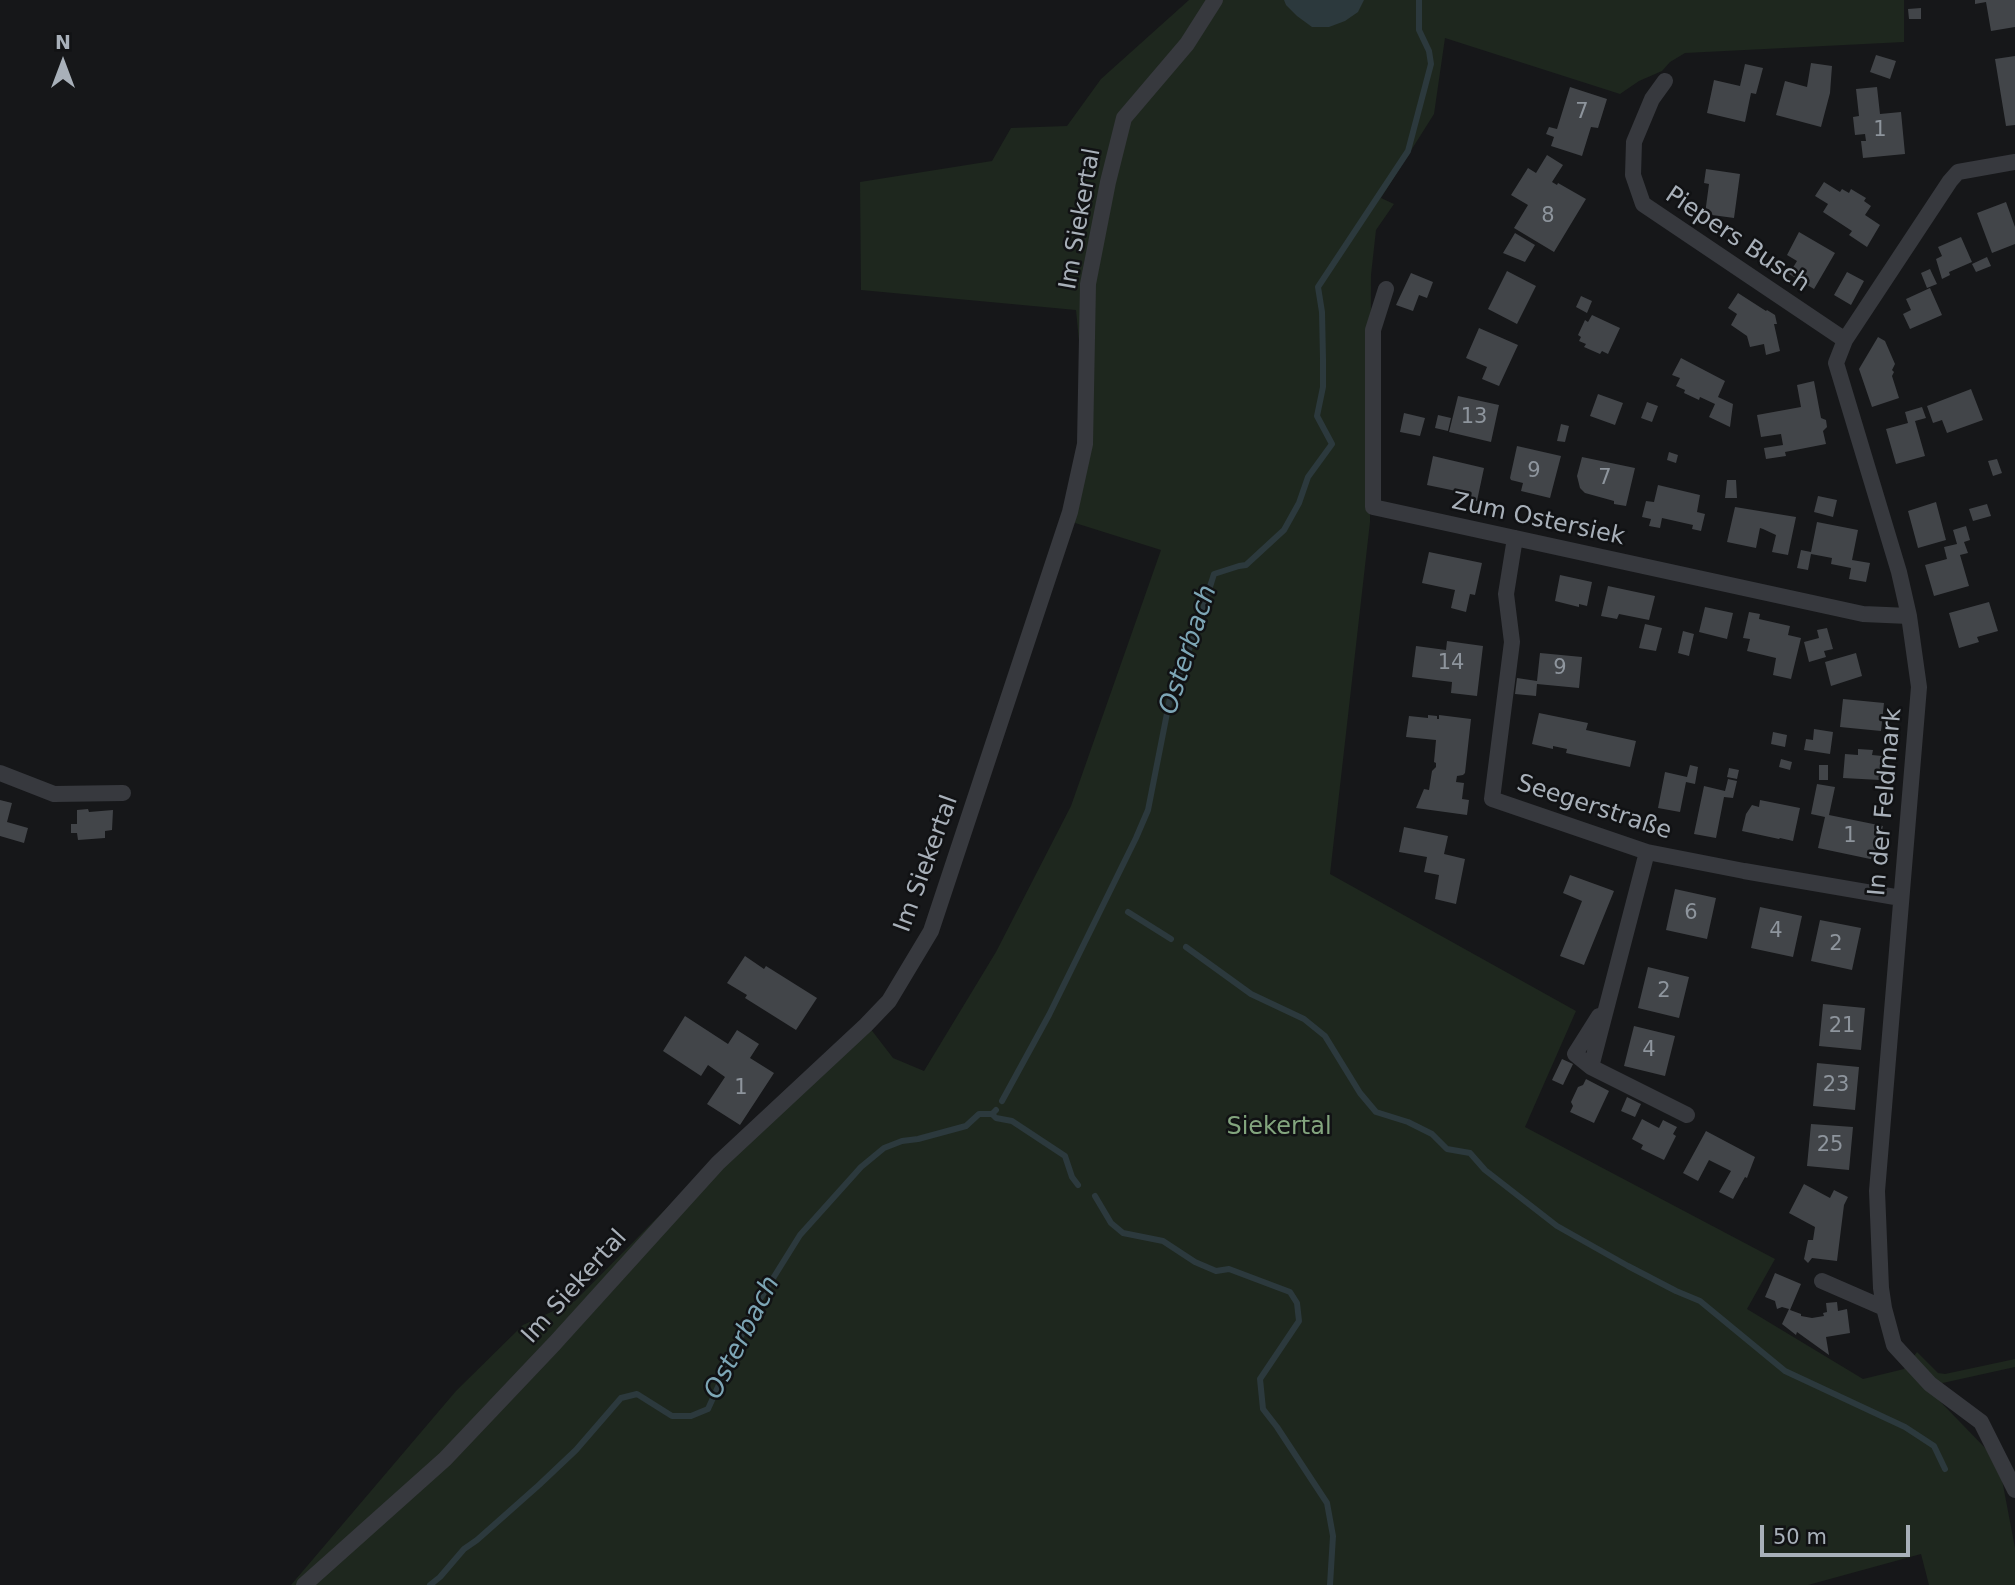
<!DOCTYPE html>
<meta charset="utf-8">
<style>
body{margin:0}
#map{position:relative;width:2015px;height:1585px;overflow:hidden;background:#161719;font-family:"DejaVu Sans",sans-serif}
canvas{display:block}
.north{position:absolute;left:28px;top:28px;width:70px;height:70px;-webkit-text-stroke:5px #111214;paint-order:stroke;rotate:0deg;font-size:19px;font-weight:700;line-height:28px;text-align:center;color:#a8b0b9}
.north::after{content:'';display:block;margin:auto;width:24px;height:32px;background:#a8b0b9;clip-path:polygon(50% 0,100% 100%,50% 72%,0 100%)}
.scale{position:absolute;left:1760px;top:1525px;width:150px;height:32px;box-sizing:border-box;border:4px solid #a8b0b9;border-top:0;padding-left:9px;font-size:21px;line-height:24px;white-space:nowrap;color:#a8b0b9;-webkit-text-stroke:5px #111214;paint-order:stroke}
</style>
<div id="map">
<canvas width="2015" height="1585"></canvas>
<div class="north">N</div>
<div class="scale">50 m</div>
</div>
<script>
const ctx = document.querySelector('canvas').getContext('2d');
ctx.lineJoin = 'round';
function fill(path, color) {
  ctx.fillStyle = color;
  ctx.fill(path, 'evenodd');
}
function poly(rows) {
  const path = new Path2D();
  for (const r of rows) {
    path.moveTo(r[0], r[1]);
    for (let i = 2; i < r.length; i += 2) path.lineTo(r[i], r[i + 1]);
  }
  return path;
}
function strokePath(path, color, width, dash) {
  ctx.strokeStyle = color;
  ctx.lineWidth = width;
  ctx.lineCap = dash ? 'butt' : 'round';
  ctx.setLineDash(dash || []);
  ctx.stroke(path);
}
function label(font, color, halo, rows, align = 'center') {
  ctx.font = font + ' "DejaVu Sans",sans-serif';
  ctx.lineWidth = 5;
  ctx.setLineDash([]);
  ctx.textBaseline = 'middle';
  ctx.strokeStyle = halo;
  ctx.fillStyle = color;
  for (const [text, x, y, turn = 0] of rows) {
    ctx.save();
    ctx.translate(x, y);
    ctx.rotate((+turn || 0) * Math.PI / 180);
    ctx.textAlign = isNaN(turn) ? turn : align;
    if (halo) ctx.strokeText(text, 0, 0);
    ctx.fillText(text, 0, 0);
    ctx.restore();
  }
}
fill(poly([
 [1189,0,1904,0,1904,42,1685,53,1670,62,1662,71,1639,81,1620,94,1445,38,1434,114,1381,198,1394,204,1376,230,1371,275,1370,522,1330,874,1576,1011,1525,1127,1775,1259,1747,1309,1863,1379,1904,1369,1917,1352,1938,1373,1945,1374,2015,1359,2015,1367,1938,1384,1929,1390,1991,1454,2000,1469,2015,1548,2015,1585,1929,1585,1921,1554,1808,1585,291,1585,456,1391,523,1325,575,1301,714,1160,863,1019,893,1058,924,1071,996,952,1071,806,1161,550,1072,522,1086,415,1076,310,861,290,860,182,992,161,1011,128,1067,126,1101,79]
]), '#1e271e');
fill(poly([
 [1284,0,1364,0,1358,12,1345,21,1329,27,1312,27,1297,16,1286,5]
]), '#2c393d');
strokePath(poly([
 [1128,912,1171,939],
 [1186,947,1251,994,1304,1019,1325,1036,1360,1093,1376,1112,1408,1122,1432,1134,1447,1149,1470,1153,1485,1170,1557,1226,1628,1266,1676,1291,1700,1301,1785,1371,1905,1427,1934,1446,1945,1469],
 [1002,1101,1049,1015,1136,838,1148,810,1170,698,1195,634,1214,574,1239,566,1246,565,1284,530,1299,503,1308,477,1332,444,1317,416,1323,387,1323,359,1322,312,1318,287,1408,151,1431,64,1429,51,1419,30,1419,0],
 [992,1114,996,1118,1012,1121,1065,1156,1072,1177,1078,1185],
 [1095,1196,1111,1223,1123,1233,1163,1241,1195,1262,1216,1271,1229,1269,1290,1292,1297,1303,1299,1321,1260,1379,1263,1409,1277,1427,1327,1503,1333,1536,1330,1585],
 [430,1585,440,1577,464,1549,477,1540,539,1485,576,1450,621,1398,637,1394,672,1416,691,1416,708,1409,752,1312,800,1235,861,1167,884,1148,902,1141,918,1139,966,1126,979,1114,992,1114,996,1110]
]), '#2c393d', 6);
fill(poly([
 [1975,0,2015,0,2015,27,1991,31,1986,2,1975,4],
 [1921,8,1921,19,1909,19,1908,9],
 [1876,55,1896,61,1890,79,1870,72],
 [2015,56,2015,125,2006,126,1995,59],
 [1811,63,1832,66,1830,93,1821,127,1776,115,1785,81,1807,87],
 [1745,64,1763,68,1756,94,1751,93,1745,122,1707,113,1714,80,1740,86],
 [1570,87,1607,99,1598,128,1591,127,1582,156,1551,146,1554,137,1546,134,1549,127,1557,129],
 [1877,87,1880,114,1901,112,1905,154,1863,158,1861,141,1866,141,1865,134,1855,135,1853,117,1859,116,1856,89],
 [1547,155,1563,165,1552,182,1557,185,1558,183,1586,199,1554,252,1514,228,1528,205,1511,195,1528,168,1536,173],
 [1706,169,1740,174,1734,218,1705,214,1709,184,1704,183],
 [1824,182,1840,192,1842,189,1849,193,1851,189,1866,198,1864,201,1871,206,1865,215,1880,225,1867,247,1849,235,1852,231,1823,212,1828,204,1815,196],
 [2006,202,2015,227,2015,244,1992,253,1977,213],
 [1799,232,1835,253,1814,289,1789,274,1797,261,1787,255],
 [1515,233,1535,245,1525,262,1503,253],
 [1961,237,1972,262,1949,272,1950,275,1942,279,1936,259,1942,256,1938,247],
 [1987,257,1991,266,1976,272,1972,264],
 [1930,269,1937,284,1927,288,1921,273],
 [1507,271,1536,286,1517,324,1488,309],
 [1847,272,1864,281,1851,305,1834,295],
 [1411,273,1433,282,1427,298,1419,295,1413,311,1396,305],
 [1930,288,1942,315,1910,329,1903,314,1911,310,1906,299],
 [1738,293,1766,311,1767,310,1775,315,1777,324,1774,324,1780,351,1766,355,1764,344,1750,347,1747,336,1731,325,1737,314,1728,308],
 [1581,296,1592,301,1587,313,1576,307],
 [1592,315,1620,328,1608,354,1602,351,1600,354,1584,347,1586,344,1579,341,1581,337,1578,335,1585,320,1588,322],
 [1479,328,1518,345,1499,386,1482,379,1487,367,1466,358],
 [1878,337,1885,341,1895,364,1892,370,1894,372,1892,376,1899,398,1872,407,1859,369],
 [1681,358,1725,381,1718,397,1733,404,1730,427,1709,417,1715,404,1700,397,1699,400,1684,393,1685,390,1676,386,1680,378,1672,375],
 [1814,381,1821,418,1826,420,1827,427,1823,431,1826,444,1785,452,1786,456,1766,459,1764,448,1783,445,1781,434,1761,437,1757,415,1801,407,1797,385],
 [1971,389,1983,420,1947,433,1942,420,1933,423,1927,406],
 [1598,394,1623,403,1615,425,1590,416],
 [1458,396,1499,405,1491,442,1449,432],
 [1647,402,1658,406,1652,422,1641,418],
 [1922,407,1926,418,1915,421,1925,456,1896,464,1886,429,1908,423,1905,412],
 [1404,413,1425,418,1420,436,1400,432],
 [1438,415,1451,418,1448,431,1435,428],
 [1561,424,1569,426,1565,442,1557,441],
 [1517,446,1561,456,1550,498,1521,491,1523,483,1511,480,1510,478],
 [1669,452,1678,455,1676,463,1667,460],
 [1433,456,1484,468,1477,501,1460,497,1461,492,1427,485],
 [1582,457,1635,468,1626,506,1614,504,1614,501,1585,493,1580,488,1577,476],
 [1997,459,2002,473,1993,476,1988,461],
 [1727,480,1736,480,1737,498,1725,498],
 [1658,485,1700,495,1697,512,1705,514,1701,531,1692,529,1693,525,1662,518,1660,528,1649,526,1651,519,1642,517,1646,501,1654,502],
 [1818,496,1837,500,1833,517,1814,512],
 [1936,502,1946,540,1918,548,1908,511],
 [1987,504,1991,516,1973,521,1969,509],
 [1735,507,1796,517,1788,555,1772,552,1776,535,1763,529,1760,528,1756,548,1727,542],
 [1817,522,1858,530,1852,560,1870,563,1866,582,1849,579,1851,568,1831,564,1832,558,1811,554,1808,570,1797,568,1801,550,1811,552],
 [1966,526,1970,540,1964,542,1968,553,1960,555,1969,586,1934,596,1925,565,1947,559,1944,547,1957,544,1953,530],
 [1429,552,1482,563,1475,595,1470,594,1466,612,1451,608,1455,590,1422,583],
 [1560,575,1592,582,1587,606,1579,604,1579,607,1555,601],
 [1608,586,1655,596,1649,620,1619,614,1617,619,1601,616],
 [1989,602,1998,631,1977,637,1979,642,1959,648,1949,613],
 [1705,607,1733,613,1727,639,1699,632],
 [1749,612,1760,614,1759,619,1790,626,1788,635,1801,638,1791,679,1773,675,1776,658,1747,651,1750,639,1743,638],
 [1645,624,1662,628,1656,651,1639,648],
 [1827,628,1833,649,1824,651,1826,657,1809,662,1804,642,1819,638,1817,630],
 [1683,631,1694,634,1689,656,1678,653],
 [1447,641,1483,646,1477,696,1451,693,1452,682,1412,677,1416,646,1446,650],
 [1540,653,1582,657,1579,688,1537,684,1536,696,1515,694,1517,678,1537,681],
 [1856,653,1862,676,1831,686,1825,662],
 [1843,699,1884,703,1881,731,1840,727],
 [1539,713,1588,723,1586,730,1636,741,1630,767,1566,753,1567,749,1553,746,1553,749,1532,744],
 [1428,715,1437,716,1437,719,1439,719,1439,715,1471,719,1465,773,1463,775,1457,776,1456,782,1464,783,1462,799,1469,800,1467,815,1416,808,1424,789,1429,790,1432,771,1436,767,1436,763,1434,762,1436,740,1406,737,1409,716,1428,718],
 [1814,729,1833,732,1830,754,1804,750,1806,739,1813,740],
 [1773,732,1787,735,1785,747,1771,744],
 [1858,749,1873,750,1872,755,1882,756,1880,780,1843,778,1845,754,1858,755],
 [1781,759,1792,762,1790,770,1779,767],
 [1690,765,1698,767,1695,784,1686,782,1680,812,1658,808,1665,772,1687,777],
 [1819,765,1828,765,1828,780,1819,780],
 [1729,768,1739,770,1737,779,1727,777],
 [1728,779,1737,781,1733,798,1724,797,1716,838,1694,834,1704,786,1725,791],
 [1817,784,1835,787,1829,815,1883,826,1875,860,1818,848,1825,817,1811,814],
 [0,800,12,803,7,822,28,828,24,843,0,836],
 [1760,800,1800,808,1793,841,1780,838,1779,839,1742,831,1746,814,1752,805,1759,807],
 [88,809,89,812,113,810,112,830,105,831,105,838,78,840,77,833,71,833,71,824,77,824,77,810],
 [1404,827,1448,836,1444,854,1465,859,1456,904,1435,899,1439,875,1424,872,1427,857,1399,852],
 [1570,875,1614,891,1584,965,1560,956,1582,901,1563,893],
 [1675,889,1716,898,1707,939,1666,930],
 [1760,907,1802,916,1793,957,1751,948],
 [1820,920,1861,928,1852,970,1811,961],
 [745,956,764,969,766,966,817,998,796,1030,745,998,747,995,727,983],
 [1648,967,1689,977,1679,1018,1638,1008],
 [1823,1004,1865,1008,1861,1050,1819,1046],
 [685,1016,728,1044,737,1030,759,1044,750,1058,774,1073,740,1125,707,1104,725,1077,708,1065,701,1076,663,1051],
 [1634,1026,1675,1036,1665,1076,1624,1066],
 [1562,1059,1573,1064,1563,1085,1552,1080],
 [1817,1063,1859,1067,1855,1110,1813,1106],
 [1586,1079,1609,1091,1594,1123,1570,1112,1573,1106,1571,1102,1578,1087,1583,1085],
 [1627,1097,1641,1104,1635,1117,1621,1111],
 [1642,1119,1659,1128,1663,1120,1677,1127,1673,1134,1676,1136,1664,1160,1641,1149,1643,1145,1632,1139],
 [1811,1124,1853,1127,1849,1170,1807,1166],
 [1706,1131,1755,1157,1747,1178,1745,1177,1733,1199,1719,1192,1731,1171,1709,1160,1698,1181,1683,1173],
 [1804,1184,1830,1198,1834,1190,1848,1197,1844,1205,1837,1261,1812,1258,1808,1263,1804,1259,1808,1240,1813,1240,1815,1227,1789,1213],
 [1775,1273,1801,1284,1790,1310,1801,1314,1801,1316,1812,1318,1824,1316,1823,1313,1827,1312,1826,1303,1837,1302,1838,1311,1847,1309,1850,1333,1826,1337,1829,1355,1797,1332,1796,1335,1782,1324,1789,1309,1782,1307,1777,1309,1775,1301,1765,1297]
]), '#424549');
strokePath(poly([
 [1665,81,1652,99,1634,142,1633,175,1643,204,1845,340],
 [2015,162,1958,172,1950,181,1845,340,1836,363,1899,572,1909,616,1919,687,1877,1191,1881,1288,1884,1308,1894,1345,1930,1384,1981,1422,2015,1490],
 [1386,289,1373,330,1373,507,1863,614,1909,616],
 [1515,538,1506,594,1512,642,1492,799,1647,852,1744,871,1901,898],
 [0,773,54,794,123,793],
 [1599,1016,1575,1054,1591,1067,1687,1115],
 [1591,1067,1647,852],
 [1822,1281,1884,1308],
 [304,1585,445,1459,555,1343,718,1163,866,1025,889,1001,931,931,1070,512,1085,444,1088,284,1108,182,1124,118,1187,44,1215,0]
]), '#37393e', 16);
label('21px', '#8e959d', null, [
 ["7",1582,113],
 ["1",1880,131],
 ["8",1548,217],
 ["13",1474,418],
 ["9",1534,472],
 ["7",1605,479],
 ["14",1451,664],
 ["9",1560,669],
 ["1",1850,837],
 ["6",1691,914],
 ["4",1776,932],
 ["2",1836,945],
 ["2",1664,992],
 ["21",1842,1027],
 ["4",1649,1051],
 ["23",1836,1086],
 ["1",741,1089],
 ["25",1830,1146]
]);
label('24px', '#a8b0b9', '#111214', [
 ["Im Siekertal",1081,219,-80],
 ["Piepers Busch",1737,240,34],
 ["Zum Ostersiek",1538,520,12],
 ["In der Feldmark",1886,802,-85],
 ["Seegerstraße",1594,808,18],
 ["Im Siekertal",927,864,-70],
 ["Im Siekertal",575,1287,-48]
]);
label('24px', '#83a57e', '#111214', [
 ["Siekertal",1279,1128]
]);
label('italic 26px', '#7da6b6', '#111214', [
 ["Osterbach",1189,650,-72],
 ["Osterbach",743,1338,-63]
]);
</script>
